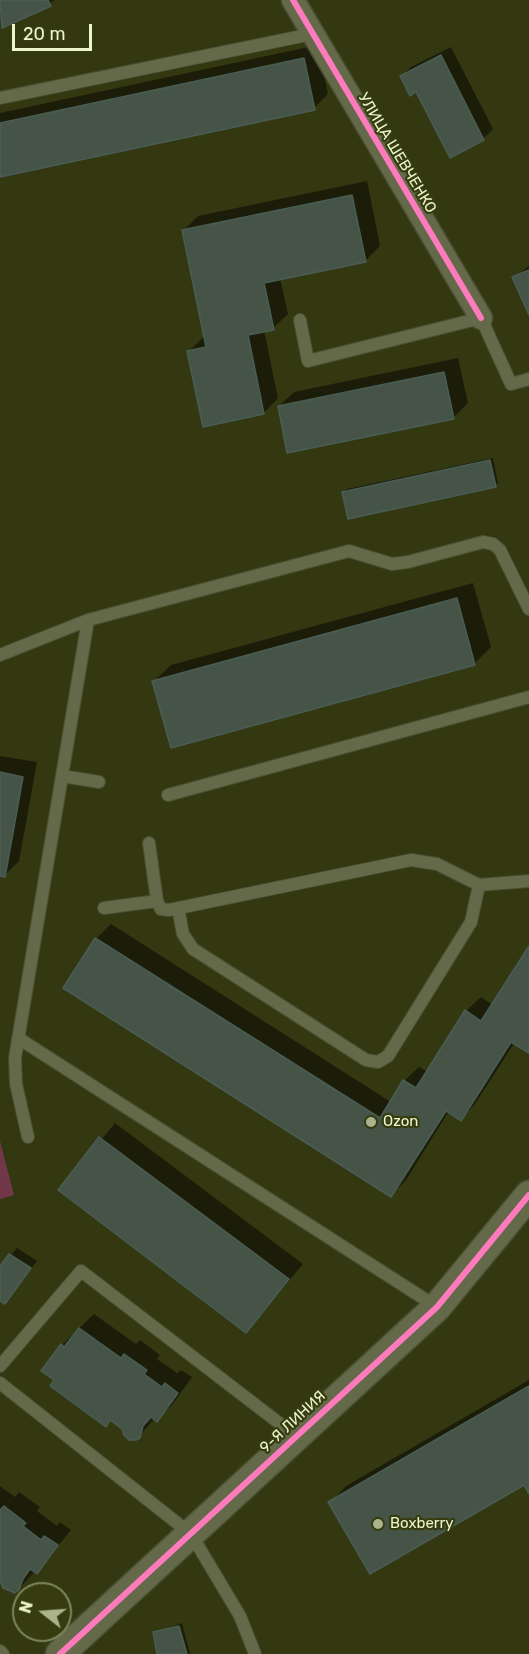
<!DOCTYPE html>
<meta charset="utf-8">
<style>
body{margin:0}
#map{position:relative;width:529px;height:1654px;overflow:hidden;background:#333811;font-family:Rubik,sans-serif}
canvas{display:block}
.north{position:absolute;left:12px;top:1582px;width:60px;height:60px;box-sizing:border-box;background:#363c10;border:2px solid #7f865b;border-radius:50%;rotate:287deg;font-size:16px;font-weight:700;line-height:24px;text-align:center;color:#ecf5cc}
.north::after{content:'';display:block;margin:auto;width:21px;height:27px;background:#abb38b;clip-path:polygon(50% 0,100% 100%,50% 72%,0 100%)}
.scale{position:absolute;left:12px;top:24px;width:80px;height:27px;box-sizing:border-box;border:3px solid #ecf5cc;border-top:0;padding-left:8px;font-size:18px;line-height:21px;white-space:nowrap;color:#ecf5cc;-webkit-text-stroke:4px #363c10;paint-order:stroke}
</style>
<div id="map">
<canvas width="529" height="1654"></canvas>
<div class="north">N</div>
<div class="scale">20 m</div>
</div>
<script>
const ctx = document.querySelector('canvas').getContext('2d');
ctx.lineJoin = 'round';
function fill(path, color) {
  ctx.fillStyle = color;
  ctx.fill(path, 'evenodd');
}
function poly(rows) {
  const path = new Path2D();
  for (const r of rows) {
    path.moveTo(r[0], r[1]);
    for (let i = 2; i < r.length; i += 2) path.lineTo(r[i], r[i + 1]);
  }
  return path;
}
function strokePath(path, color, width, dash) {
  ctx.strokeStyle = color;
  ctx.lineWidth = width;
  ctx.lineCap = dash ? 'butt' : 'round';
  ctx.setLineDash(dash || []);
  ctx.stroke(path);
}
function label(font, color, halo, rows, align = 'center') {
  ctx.font = font + ' Rubik,sans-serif';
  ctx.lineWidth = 4.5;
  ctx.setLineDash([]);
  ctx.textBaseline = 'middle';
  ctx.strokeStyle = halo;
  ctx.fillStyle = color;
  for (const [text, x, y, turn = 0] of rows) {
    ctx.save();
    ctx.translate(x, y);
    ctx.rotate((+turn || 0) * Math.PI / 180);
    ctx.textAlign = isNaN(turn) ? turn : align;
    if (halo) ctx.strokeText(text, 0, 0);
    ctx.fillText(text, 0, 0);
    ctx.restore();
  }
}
fill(poly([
 [0,1141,14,1195,0,1199]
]), '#73374a');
fill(poly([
 [0,0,55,0,3,26],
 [318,45,328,94,314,108,0,175,0,113],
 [451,47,493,129,483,139,401,77,411,67],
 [367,181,380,246,365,261,280,278,288,314,273,328,264,330,278,398,264,413,189,351,205,336,184,230,198,216],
 [529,266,529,311,514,278],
 [458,358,468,403,453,418,279,406,294,392],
 [493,458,498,483,495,486,344,492,347,489],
 [473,583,491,647,474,664,154,681,171,665],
 [0,756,37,762,19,861,5,875,0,875],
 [111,924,391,1102,404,1081,419,1067,428,1072,466,1011,481,997,493,1005,529,949,529,1051,515,1042,475,1104,461,1119,449,1111,406,1180,391,1195,65,988,96,939],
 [115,1123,303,1264,246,1331,60,1190],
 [17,1248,37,1261,5,1302,0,1299,0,1269],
 [94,1314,136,1344,140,1340,160,1355,157,1359,177,1373,181,1370,192,1377,172,1405,157,1420,155,1418,139,1436,111,1419,105,1425,56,1380,62,1345],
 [529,1380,529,1491,524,1483,330,1503,346,1486],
 [0,1486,15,1497,19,1492,40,1507,37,1511,57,1526,60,1522,71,1530,37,1572,35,1571,19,1589,9,1591,0,1578],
 [182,1623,190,1654,158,1654,154,1633]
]), '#0007');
const building = poly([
 [0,0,48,0,51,6,2,28,0,0],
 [441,55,484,140,450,158,416,92,410,96,400,76,441,55],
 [304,58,315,110,0,177,0,123,304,58],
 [352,195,366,262,264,283,274,330,248,335,264,414,203,427,187,351,206,347,182,230,352,195],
 [529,270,529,315,512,277,529,270],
 [444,372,454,419,287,453,278,406,444,372],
 [490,460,496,487,348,519,342,492,490,460],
 [457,598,475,665,171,748,152,681,457,598],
 [0,772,23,777,5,877,0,876,0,772],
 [95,938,380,1118,403,1080,416,1088,465,1010,481,1021,529,946,529,1053,511,1042,461,1121,446,1111,391,1197,63,988,95,938],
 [99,1137,289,1279,246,1333,58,1190,99,1137],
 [9,1254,31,1268,5,1304,0,1301,0,1266,9,1254],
 [79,1328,121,1358,124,1354,147,1370,144,1374,162,1387,165,1383,178,1393,157,1422,151,1417,143,1426,140,1438,136,1440,129,1440,124,1435,122,1429,110,1420,106,1427,50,1386,54,1380,41,1371,61,1344,64,1347,79,1328],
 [529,1386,529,1494,524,1485,370,1574,328,1502,529,1386],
 [4,1506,26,1523,23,1526,41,1540,44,1536,58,1545,37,1574,30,1569,23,1579,19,1590,15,1593,3,1588,0,1580,0,1510,4,1506],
 [179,1626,187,1654,157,1654,153,1632,179,1626]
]);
fill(building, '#465448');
strokePath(building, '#4a5d55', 1.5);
const service = poly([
 [0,98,312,34],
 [300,320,308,361,481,318,511,384,529,379],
 [0,655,88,620,349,551,392,564,408,562,483,542,493,544,500,550,529,609],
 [62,776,99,782],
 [168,795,529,697],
 [149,843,157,901,161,909,169,910,411,860,437,864,479,885,529,881],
 [104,908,157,901],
 [178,908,183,934,193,949,366,1060,378,1062,388,1056,471,922,479,885],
 [18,1038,437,1307],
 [28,1137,16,1084,15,1058,88,620],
 [0,1366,81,1271,296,1436],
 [0,1383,191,1534,240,1616,255,1654],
 [0,1651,3,1654]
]);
const minor = poly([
 [293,0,481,318]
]);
const tertiary = poly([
 [60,1654,437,1307,529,1195]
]);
strokePath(service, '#4a4f32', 14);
strokePath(minor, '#4a4f32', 25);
strokePath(tertiary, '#4a4f32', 31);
strokePath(service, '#646949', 12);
strokePath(minor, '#646949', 22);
strokePath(tertiary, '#646949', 28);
strokePath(poly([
 [293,0,481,318],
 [60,1654,437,1307,529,1195]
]), '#fd7abc', 6);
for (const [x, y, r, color] of [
 [371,1122,6,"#abb38b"],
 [378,1524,6,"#abb38b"]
]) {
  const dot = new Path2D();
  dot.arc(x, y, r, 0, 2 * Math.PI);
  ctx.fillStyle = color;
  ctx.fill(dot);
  strokePath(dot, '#363c10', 2);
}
label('15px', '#ecf5cc', '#363c10', [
 ["УЛИЦА ШЕВЧЕНКО",397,153,59],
 ["9-Я ЛИНИЯ",293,1422,-43]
]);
label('15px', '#ecf5cc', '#363c10', [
 ["Ozon",383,1122],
 ["Boxberry",390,1524]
], 'left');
</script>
